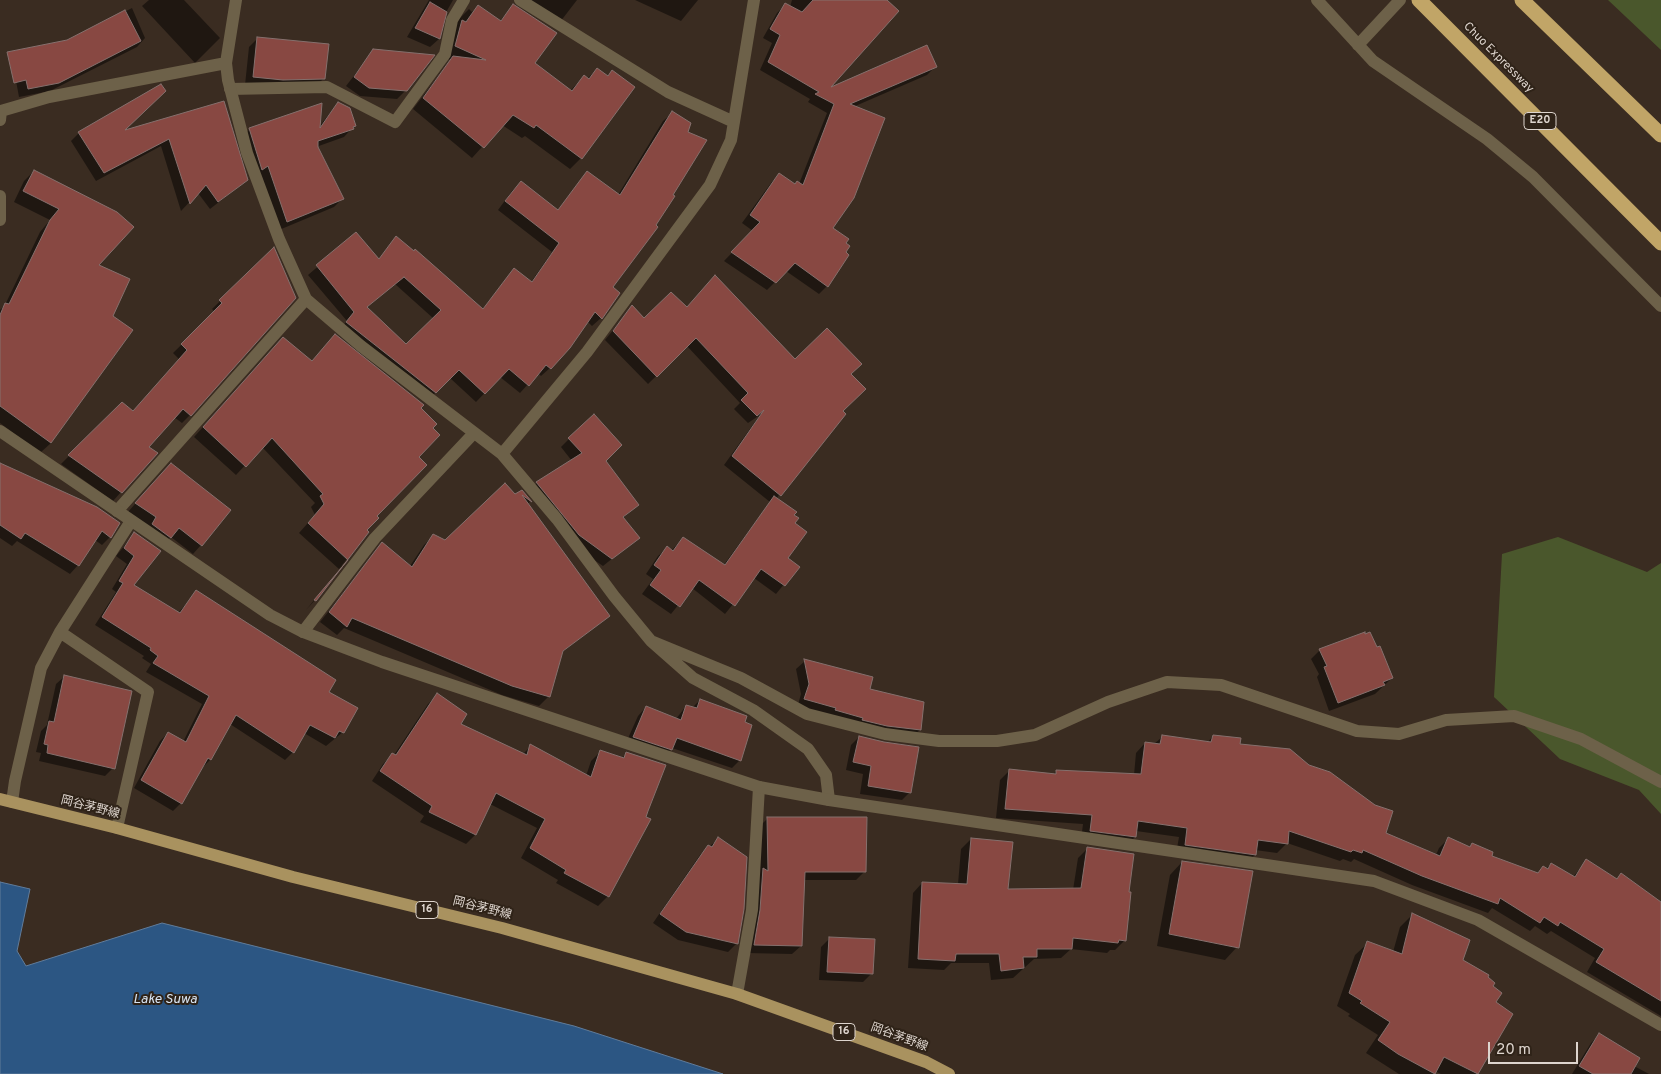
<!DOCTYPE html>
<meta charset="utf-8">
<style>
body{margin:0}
#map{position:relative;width:1661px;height:1074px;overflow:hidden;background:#3a2c21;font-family:Overpass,sans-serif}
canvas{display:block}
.scale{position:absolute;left:1488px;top:1042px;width:90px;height:22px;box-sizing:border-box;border:2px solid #ded5ce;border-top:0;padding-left:6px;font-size:15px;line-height:18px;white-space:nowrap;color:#ded5ce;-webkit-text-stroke:4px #2f2318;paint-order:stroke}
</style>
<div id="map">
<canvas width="1661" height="1074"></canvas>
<div class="scale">20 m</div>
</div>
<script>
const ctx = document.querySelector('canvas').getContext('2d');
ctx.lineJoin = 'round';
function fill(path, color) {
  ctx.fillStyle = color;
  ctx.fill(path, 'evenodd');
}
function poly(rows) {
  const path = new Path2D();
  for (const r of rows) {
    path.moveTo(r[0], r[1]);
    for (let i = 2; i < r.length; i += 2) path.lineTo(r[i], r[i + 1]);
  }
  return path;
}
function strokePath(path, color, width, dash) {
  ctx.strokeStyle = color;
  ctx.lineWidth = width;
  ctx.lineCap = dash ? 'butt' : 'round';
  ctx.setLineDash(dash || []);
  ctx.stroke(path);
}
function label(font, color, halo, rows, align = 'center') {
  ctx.font = font + ' Overpass,"Noto Sans JP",sans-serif';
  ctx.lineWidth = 4;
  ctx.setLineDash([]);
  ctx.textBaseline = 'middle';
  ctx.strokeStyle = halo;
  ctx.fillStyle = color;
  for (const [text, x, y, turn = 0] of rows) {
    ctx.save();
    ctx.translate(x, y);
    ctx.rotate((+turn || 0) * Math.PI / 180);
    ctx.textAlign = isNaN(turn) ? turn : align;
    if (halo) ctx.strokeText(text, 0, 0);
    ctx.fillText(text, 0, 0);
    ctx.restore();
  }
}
fill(poly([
 [1608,0,1661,0,1661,50],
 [1558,537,1647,572,1661,563,1661,814,1639,790,1560,759,1494,697,1502,554]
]), '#4a572c');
const water = poly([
 [0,882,30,889,17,951,26,966,162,923,574,1026,723,1074,0,1074,0,882]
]);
fill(water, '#2c5683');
strokePath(water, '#617c9a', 1);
fill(poly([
 [149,0,184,0,220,38,195,63,142,6],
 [429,0,453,0,444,16,439,39,430,47,407,37],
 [515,0,577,0,557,26],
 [635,0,698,0,681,21],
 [792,0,885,0,826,90,935,67,927,75,853,107,831,228,827,286,819,294,786,271,767,290,724,261,753,231,742,223,771,183,779,175,794,185,799,184,827,113,808,102,810,99,760,70,772,43,763,38,777,13,786,4,790,7],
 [513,6,533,64,570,91,584,76,587,79,597,69,607,77,633,87,581,158,570,169,525,136,522,138,502,125,472,158,413,109,451,60,445,57,458,20,469,9,472,12,478,7,499,22],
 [132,8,145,38,137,47,50,91,19,97,12,59,68,41],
 [257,39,324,78,315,87,245,85,249,47],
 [374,50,406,90,397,99,360,96,346,86],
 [160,85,121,132,223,103,247,180,210,209,198,193,181,211,161,146,96,181,71,141,79,133],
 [338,103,355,125,344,137,316,147,342,199,334,207,279,230,241,138,250,129,318,128],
 [672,113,612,287,618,294,601,318,592,326,587,321,550,368,541,376,538,373,520,393,500,377,476,402,450,378,427,401,338,331,347,321,308,275,356,234,378,260,396,238,482,310,514,269,531,282,552,252,498,210,512,191,521,183,557,211,587,173,618,195,663,121],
 [395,284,434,319,406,346,366,308],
 [34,171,97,266,51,443,40,453,0,423,0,310,5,305,40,232,50,220,14,202,24,181],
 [273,249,294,298,190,415,182,423,174,417,147,447,156,453,121,492,113,501,61,464,122,403,132,412,180,360,173,353,215,312,212,309],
 [632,307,644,320,686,308,795,361,849,374,841,411,776,499,793,515,786,558,798,567,776,594,754,578,725,614,692,588,671,614,642,594,653,579,646,574,658,556,667,548,671,551,683,538,723,566,770,502,724,465,760,415,748,423,734,409,740,403,687,346,648,384,605,340],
 [274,348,420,408,431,428,417,458,365,531,368,532,339,569,299,533,315,515,311,507,315,503,262,447,236,475,194,437],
 [569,439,605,461,637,505,623,518,639,537,603,566,571,544,528,491,537,483,572,461,561,447],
 [0,465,96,508,110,537,102,545,95,540,78,565,70,574,17,541,12,546,0,538],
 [162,473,201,545,193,554,171,537,162,545,128,512],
 [522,492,530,502,527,504,608,616,561,653,548,697,539,706,502,695,344,628,337,635,320,622,382,544,410,566,424,545,434,535,446,541],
 [134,534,159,551,133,585,178,613,197,592,327,693,356,708,343,732,326,746,304,733,293,752,285,760,230,724,210,760,202,768,181,803,173,811,134,788,160,741,168,733,183,742,202,704,146,672,151,664,142,658,144,656,95,625,116,592,112,589,127,564,116,556],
 [337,572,315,600,306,610],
 [1320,650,1392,678,1375,694,1329,711,1317,677,1319,674,1311,659],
 [805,661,868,690,922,703,920,730,911,738,797,708,801,694,796,669],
 [65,676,113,768,105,776,39,761,41,753,36,752,41,731,47,725,56,684],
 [437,695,459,724,523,754,531,746,586,776,591,761,601,751,621,759,627,753,644,818,649,820,608,896,598,906,556,883,558,880,521,858,537,828,490,804,475,835,466,844,420,822,424,816,372,781,383,764,393,754,394,755,428,704],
 [700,700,740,760,732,768,672,748,663,758,625,745,638,716,646,707,676,719,686,706,692,708],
 [1213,736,1239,745,1384,834,1436,855,1439,848,1448,839,1537,874,1543,867,1546,869,1551,864,1573,877,1587,860,1616,880,1621,875,1661,904,1661,1016,1587,972,1595,958,1551,931,1547,934,1535,926,1530,931,1492,908,1488,913,1412,885,1354,859,1351,862,1343,859,1340,861,1287,843,1277,853,1255,850,1255,855,1245,864,1176,854,1179,837,1136,831,1135,837,1126,846,1081,840,1083,824,996,818,1000,780,1009,771,1053,775,1056,771,1134,775,1136,753,1145,743,1154,744,1162,737,1207,743],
 [859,737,910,792,902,800,860,794,863,774,846,770,851,745],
 [768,818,865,871,856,880,803,880,801,946,792,954,746,953,760,826],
 [718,839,737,943,728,952,678,940,653,923,700,855],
 [971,839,1007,891,1073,890,1078,858,1088,848,1127,893,1125,940,1115,950,1110,950,1107,953,1071,949,1061,958,1034,959,1013,978,991,980,989,963,951,963,944,970,908,968,913,893,922,883,958,884,961,849],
 [1182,862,1237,947,1225,960,1157,946,1170,875],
 [1412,915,1491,987,1494,1002,1511,1014,1476,1074,1441,1074,1435,1071,1434,1074,1399,1074,1366,1053,1378,1035,1348,1016,1350,1014,1337,1006,1355,955,1368,943,1393,952,1400,927],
 [830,938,872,973,863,982,819,980,821,947],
 [1599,1035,1634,1066,1649,1074,1572,1074,1591,1043]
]), '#0007');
const building = poly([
 [813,0,887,0,899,11,831,87,927,45,937,67,850,104,885,118,854,198,833,228,849,239,846,243,850,246,846,252,849,255,828,287,795,263,776,283,731,252,760,222,750,215,779,173,795,184,797,181,803,185,834,104,815,94,819,92,768,62,780,35,770,29,785,3,802,12,813,0],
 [430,2,447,12,440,39,415,28,430,2],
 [513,4,557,33,535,63,572,91,584,75,589,79,597,68,608,76,612,70,635,87,582,159,536,125,534,128,513,115,484,148,423,98,453,56,486,60,455,46,462,20,466,22,478,5,501,21,513,4],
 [125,10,141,41,59,83,28,89,26,80,14,83,7,52,67,40,125,10],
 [257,37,329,44,325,79,283,80,253,77,257,37],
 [373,49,435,55,407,91,369,88,354,77,373,49],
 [161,84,166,91,125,130,224,101,248,180,218,202,206,185,190,204,169,139,104,173,78,132,161,84],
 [338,102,350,108,356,126,353,127,354,129,318,141,318,147,344,199,287,222,268,166,262,170,249,128,322,103,320,128,338,102],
 [672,111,691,123,688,132,707,140,673,195,675,196,656,225,658,227,613,287,620,293,602,319,595,312,570,348,551,369,546,365,529,386,509,369,485,394,459,370,436,393,346,322,354,312,316,265,356,232,379,259,396,236,414,251,415,249,483,309,514,268,532,282,559,243,505,201,521,181,558,210,587,171,620,195,672,111],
 [404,277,441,310,406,344,367,307,404,277],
 [34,170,117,212,134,227,99,265,130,279,113,316,133,330,51,443,0,406,0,315,5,303,9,304,50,220,59,209,23,191,34,170],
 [274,247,296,298,191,416,183,409,149,447,158,453,122,493,68,455,122,402,133,411,187,350,181,344,222,303,219,300,274,247],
 [715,275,795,359,827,328,862,364,851,374,866,389,843,411,846,414,781,496,732,456,764,410,757,416,741,400,748,393,696,338,657,377,613,331,632,305,644,318,671,292,687,307,715,275],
 [335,334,424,405,421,408,437,424,433,428,440,435,419,457,427,465,377,516,379,518,367,530,369,532,316,601,314,600,348,560,308,523,324,504,320,496,323,494,272,438,246,467,203,427,283,337,312,361,335,334],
 [594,414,622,445,606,461,639,505,623,517,640,538,612,559,579,535,536,482,582,453,568,438,594,414],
 [0,463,97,507,120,523,111,538,102,531,79,566,25,533,21,539,0,525,0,463],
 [171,463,231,510,202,546,179,528,171,538,152,524,156,517,135,503,171,463],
 [505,483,515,494,522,490,532,502,522,495,610,616,563,651,550,697,512,686,352,618,347,627,329,612,382,542,412,567,433,534,445,540,505,483],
 [774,496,797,512,794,515,799,518,795,523,807,532,788,558,800,567,785,586,761,569,735,606,699,580,680,607,650,585,661,570,654,565,667,546,673,551,683,537,725,565,774,496],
 [134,532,161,551,134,585,180,613,196,590,336,680,329,692,358,708,344,733,339,731,335,738,310,725,294,753,236,715,211,760,208,758,182,804,141,780,168,732,186,742,209,696,153,663,158,656,150,650,151,648,102,617,123,583,119,581,134,556,124,548,134,532],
 [1365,632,1365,634,1370,632,1377,647,1380,646,1393,678,1383,682,1385,685,1338,703,1324,667,1327,666,1319,649,1365,632],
 [804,659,873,677,870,689,924,702,921,730,887,726,862,720,863,718,835,710,836,708,804,699,809,684,804,659],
 [64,675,132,691,115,769,47,753,48,745,44,744,49,721,54,722,64,675],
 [437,693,467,714,461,724,527,755,530,744,591,777,600,750,624,758,626,752,666,765,648,811,646,817,651,819,609,897,564,873,566,870,530,848,545,819,496,793,476,835,429,812,432,806,380,771,392,753,396,755,437,693],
 [700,699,747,716,745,722,752,725,741,761,677,738,672,750,633,737,646,706,681,720,686,705,697,708,700,699],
 [1162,735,1211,742,1213,735,1241,738,1240,744,1290,749,1309,765,1330,772,1375,805,1393,811,1386,833,1440,856,1448,837,1470,847,1472,843,1493,852,1492,856,1538,873,1543,866,1548,869,1551,863,1575,877,1586,859,1617,879,1621,873,1661,902,1661,1001,1596,962,1604,949,1560,922,1558,926,1544,917,1540,923,1500,898,1498,904,1422,876,1363,850,1362,853,1353,850,1351,852,1289,831,1288,844,1258,840,1256,855,1185,845,1187,828,1138,821,1136,837,1090,831,1092,815,1005,809,1009,769,1056,774,1056,770,1141,774,1145,742,1160,744,1162,735],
 [859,736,884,742,919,747,911,793,868,786,871,766,853,762,859,736],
 [767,817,867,817,866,872,805,872,802,946,754,945,760,910,763,868,768,871,767,817],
 [718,837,747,857,744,909,738,944,686,932,660,914,708,845,712,847,718,837],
 [971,838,1013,842,1008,889,1081,888,1087,847,1134,854,1129,892,1131,892,1126,941,1119,940,1118,943,1073,938,1072,949,1037,949,1037,957,1023,957,1024,968,1001,971,999,954,956,954,955,961,918,959,922,882,967,884,971,838],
 [1182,861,1253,871,1239,948,1169,934,1182,861],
 [1412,913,1470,940,1463,960,1489,975,1488,977,1495,983,1493,986,1502,993,1496,1002,1513,1014,1478,1074,1444,1057,1435,1074,1398,1054,1378,1040,1390,1022,1360,1003,1362,1001,1349,993,1367,941,1402,954,1412,913],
 [829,937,875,939,873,974,827,972,829,937],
 [1599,1033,1640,1058,1631,1074,1593,1074,1579,1066,1599,1033]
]);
fill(building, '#884842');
strokePath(building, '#85706d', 1);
strokePath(poly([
 [230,89,327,87,395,122,445,54,452,20,464,0]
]), '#6d6149', 12);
strokePath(poly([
 [236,0,226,63,228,80,247,153,279,239,306,299,361,346,502,454,557,519,614,596,651,641,693,678,753,710,808,749,826,775,829,800],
 [520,0,668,92,734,122],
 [1317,0,1373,61,1487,139,1533,177,1661,306],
 [1358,45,1400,0],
 [0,120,1,111,49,97,226,63],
 [0,196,0,220],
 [502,454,587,352,710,185,731,140,754,0],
 [117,511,306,299],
 [60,632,148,692,117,828],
 [303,632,375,538,474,433],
 [651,641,741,678,807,714,885,734,939,741,997,741,1035,735,1108,702,1167,682,1221,685,1357,731,1399,734,1446,720,1514,716,1581,739,1661,782],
 [12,802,15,781,41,668,60,632,131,521],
 [737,994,752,910,759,787]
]), '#6d6149', 12);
strokePath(poly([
 [0,431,270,615,303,632,382,662,759,787,829,800,1374,881,1478,920,1661,1025]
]), '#6d6149', 12);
strokePath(poly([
 [0,799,117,828,293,877,502,928,737,994,926,1062,949,1074]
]), '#a9925f', 12);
strokePath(poly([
 [1419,0,1661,243],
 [1522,0,1661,135]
]), '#c1a567', 15);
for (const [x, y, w] of [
 [1540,121,32],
 [427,910,22],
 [844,1032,22]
]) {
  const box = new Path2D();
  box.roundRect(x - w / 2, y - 8.5, w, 17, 4);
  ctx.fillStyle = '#2f2318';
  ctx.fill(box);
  strokePath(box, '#ded5ce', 1);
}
label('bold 11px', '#ded5ce', null, [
 ["E20",1540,121],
 ["16",427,910],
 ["16",844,1032]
]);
label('12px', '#ded5ce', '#2f2318', [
 ["Chuo Expressway",1498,58,45],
 ["岡谷茅野線",90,808,14],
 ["岡谷茅野線",482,909,14],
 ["岡谷茅野線",899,1038,20]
]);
label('italic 14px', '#d7e3f1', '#2f2318', [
 ["Lake Suwa",165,1000]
]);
</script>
